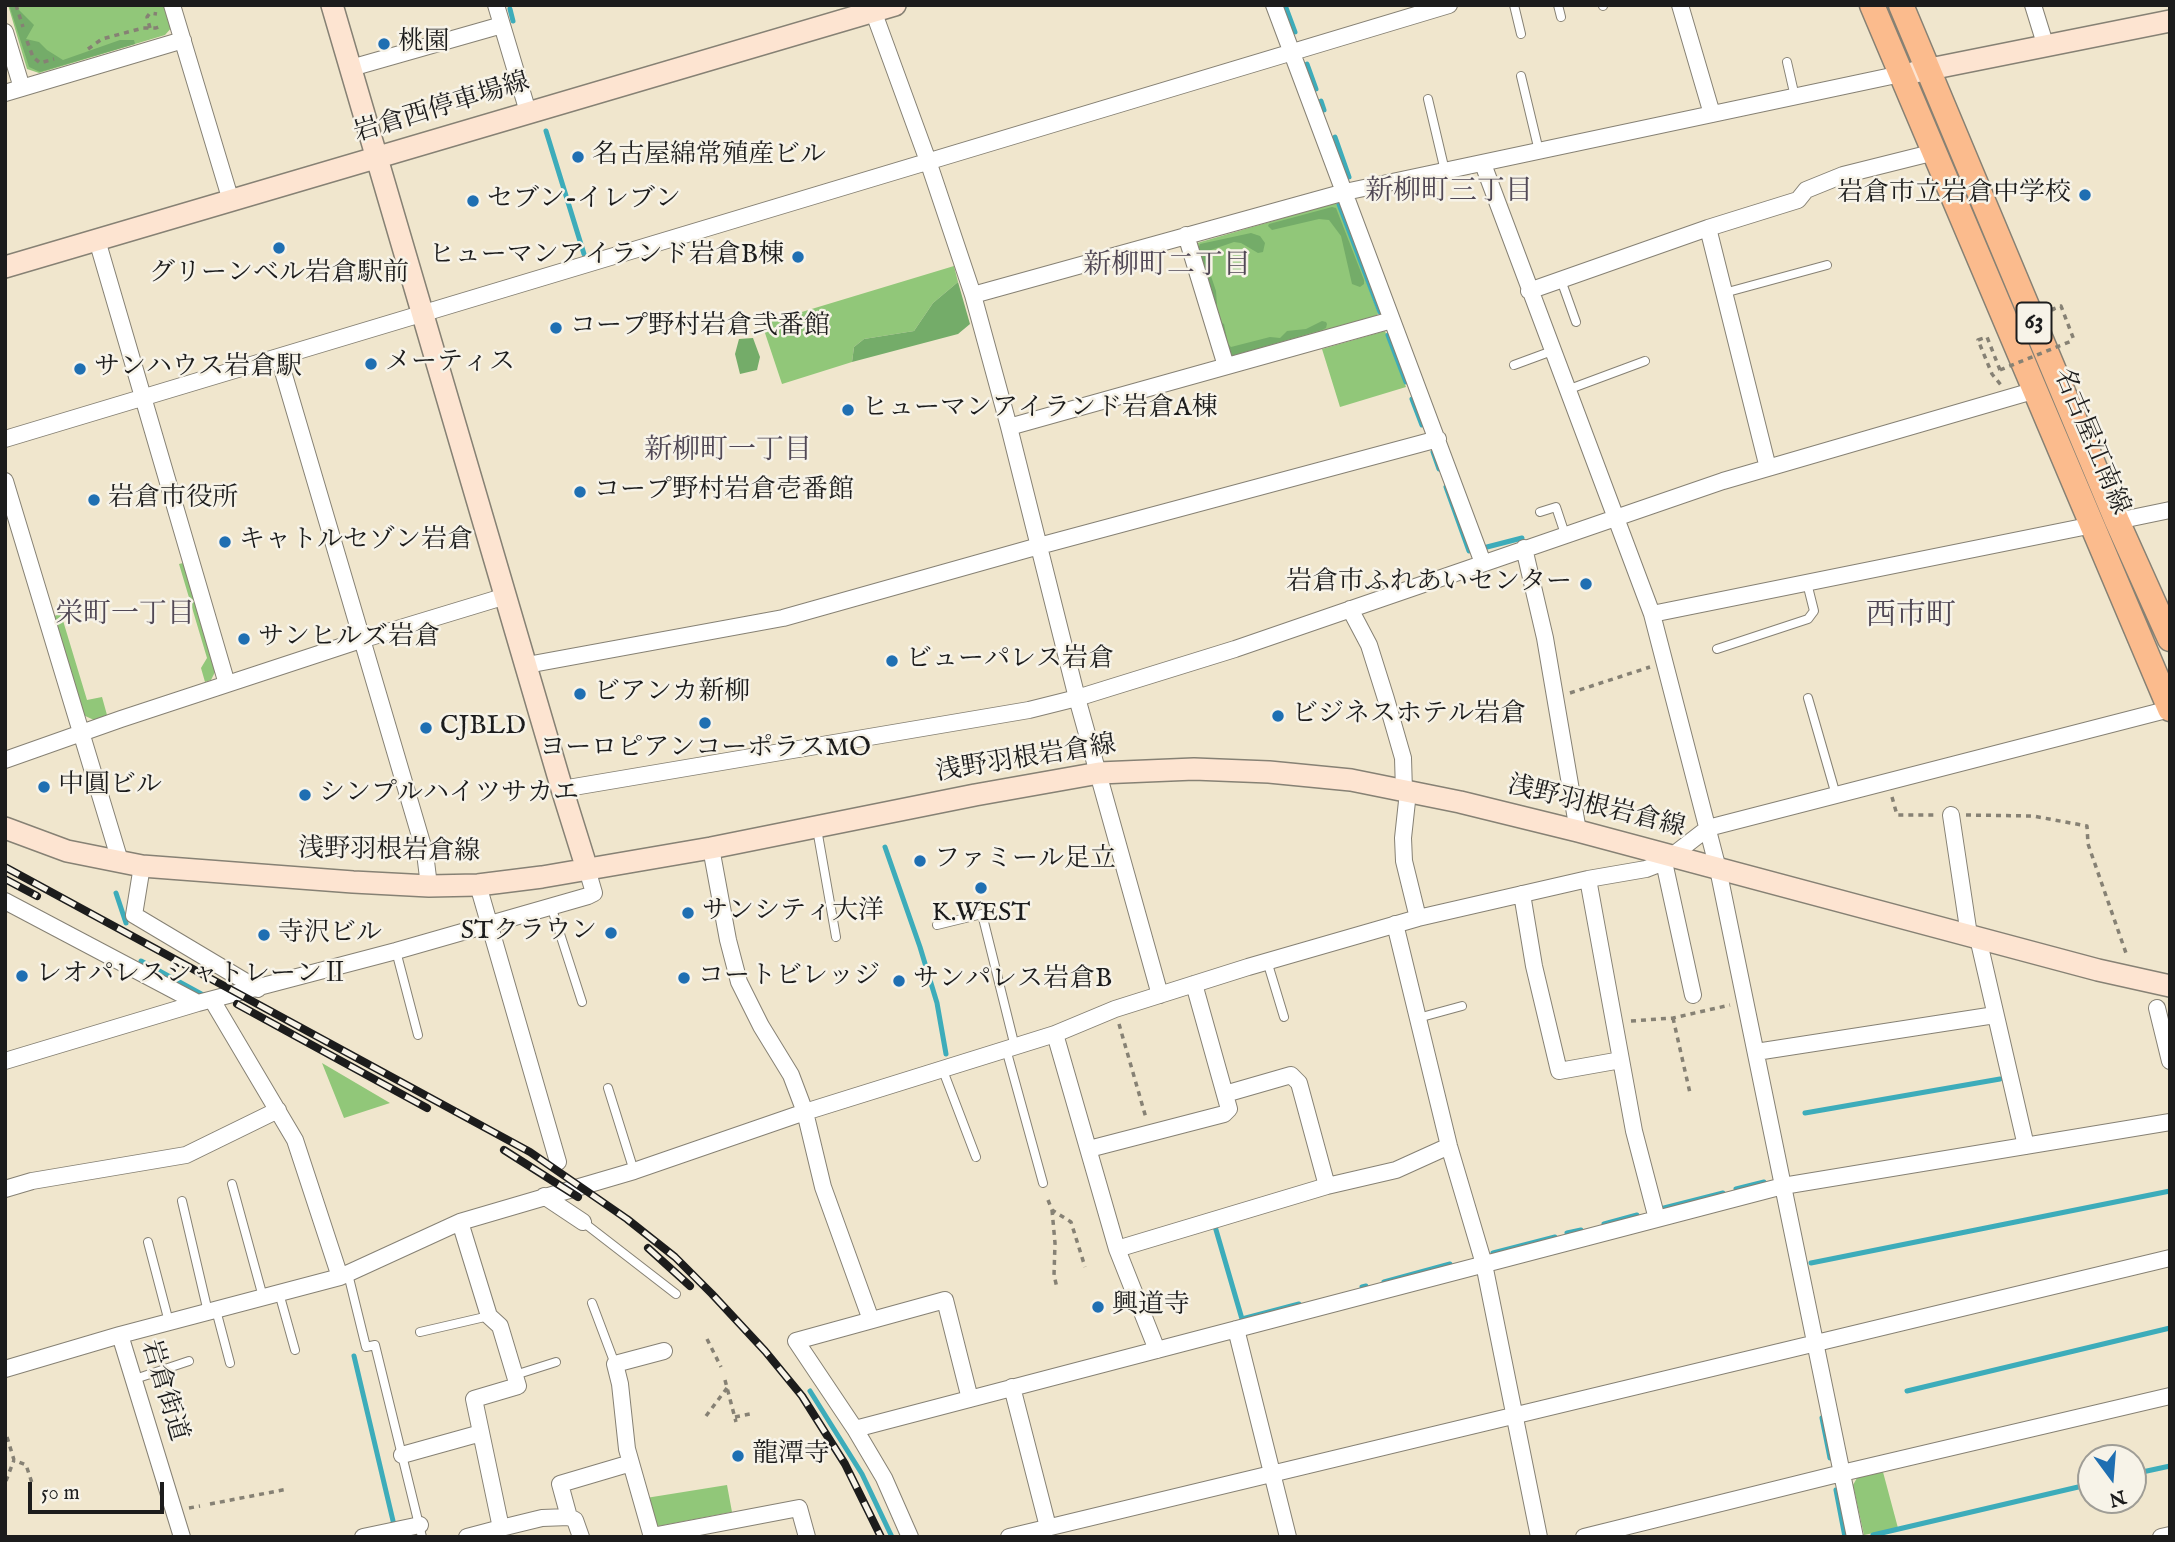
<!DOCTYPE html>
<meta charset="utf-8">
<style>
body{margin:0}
#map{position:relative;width:2175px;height:1542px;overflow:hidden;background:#f0e6cd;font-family:"IM FELL English",serif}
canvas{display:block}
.frame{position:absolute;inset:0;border:7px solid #1c1c1c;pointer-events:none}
.north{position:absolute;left:2077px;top:1444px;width:70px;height:70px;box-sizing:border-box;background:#f7f3e8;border:2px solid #9f9d96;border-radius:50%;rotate:164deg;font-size:19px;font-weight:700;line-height:28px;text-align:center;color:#1c1c1c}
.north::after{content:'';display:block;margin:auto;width:24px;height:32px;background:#1f6fb2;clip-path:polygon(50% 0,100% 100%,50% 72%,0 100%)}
.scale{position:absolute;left:28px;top:1482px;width:136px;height:32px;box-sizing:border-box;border:4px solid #1c1c1c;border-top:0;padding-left:9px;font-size:21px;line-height:24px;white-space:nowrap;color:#1c1c1c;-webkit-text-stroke:5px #f7f3e8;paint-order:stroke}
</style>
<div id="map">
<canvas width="2175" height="1542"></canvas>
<div class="frame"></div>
<div class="north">N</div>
<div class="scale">50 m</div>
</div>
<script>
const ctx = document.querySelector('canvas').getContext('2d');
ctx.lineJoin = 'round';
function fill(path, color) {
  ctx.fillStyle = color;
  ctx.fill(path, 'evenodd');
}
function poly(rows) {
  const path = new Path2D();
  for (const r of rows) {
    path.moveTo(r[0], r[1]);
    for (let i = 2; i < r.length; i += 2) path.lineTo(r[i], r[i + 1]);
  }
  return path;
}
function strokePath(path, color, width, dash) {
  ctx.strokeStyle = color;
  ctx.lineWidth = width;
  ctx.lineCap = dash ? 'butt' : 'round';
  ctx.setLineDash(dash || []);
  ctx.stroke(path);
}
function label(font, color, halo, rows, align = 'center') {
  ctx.font = font + ' "IM FELL English","Noto Serif JP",serif';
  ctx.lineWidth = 5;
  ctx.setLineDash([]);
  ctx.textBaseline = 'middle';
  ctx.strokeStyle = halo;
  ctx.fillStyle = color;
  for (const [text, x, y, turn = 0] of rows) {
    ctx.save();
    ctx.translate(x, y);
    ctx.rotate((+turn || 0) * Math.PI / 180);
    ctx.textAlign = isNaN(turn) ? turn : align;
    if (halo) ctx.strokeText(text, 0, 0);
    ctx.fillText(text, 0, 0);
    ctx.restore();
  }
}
fill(poly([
 [8,5,166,5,173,26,165,35,39,73,27,69],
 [1335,203,1338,204,1378,313,1377,317,1229,359,1197,243],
 [954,266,958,282,933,303,914,331,864,339,854,347,852,362,782,384,762,324],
 [1385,331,1406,387,1340,407,1322,349],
 [183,563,215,672,211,680,205,682,201,668,207,658,179,564],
 [61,614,87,700,102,697,107,715,94,720,83,715,54,616],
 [322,1063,390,1103,344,1118],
 [1883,1472,1898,1528,1864,1535,1853,1485,1857,1478],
 [727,1485,732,1512,659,1526,655,1524,646,1498]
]), '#91c779');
fill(poly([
 [9,5,17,5,16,7,34,25,26,39,39,42,47,50,63,60,120,40,134,40,135,44,40,72,29,67],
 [1332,207,1336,208,1364,280,1364,284,1360,287,1352,284,1341,236,1329,220,1319,219,1272,230,1268,226,1269,224],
 [1251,233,1260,236,1265,243,1263,252,1258,253,1241,243,1234,242,1208,251,1207,264,1216,291,1217,304,1215,308,1198,249,1200,244],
 [958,282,970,324,958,334,852,362,854,347,864,339,914,331,933,303],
 [1322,321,1326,322,1327,324,1326,328,1322,330,1231,356,1220,322,1224,324,1228,344,1231,347,1270,337,1280,338,1287,331,1306,329],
 [753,338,760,357,757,370,740,374,735,354,739,339]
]), '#74ac69');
strokePath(poly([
 [1285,5,1295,32],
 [510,9,513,21],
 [1307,64,1316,89],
 [1321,101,1324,110],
 [546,131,584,254],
 [1335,137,1349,177],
 [1339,204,1380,312],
 [1388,335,1406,382],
 [1412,399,1422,425],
 [1433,452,1439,469],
 [1446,487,1469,551],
 [1487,547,1522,538],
 [885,847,920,947,937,1003,946,1054],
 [116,893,126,923],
 [141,961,205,996],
 [1805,1113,2000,1079],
 [1736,1189,1764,1182],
 [1664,1208,1723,1193],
 [1214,1223,1242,1319,1299,1304],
 [1604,1224,1637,1215],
 [1567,1233,1581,1230],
 [1493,1253,1555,1237],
 [1811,1263,2170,1191],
 [1384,1282,1450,1264],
 [1362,1287,1366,1286],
 [354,1356,394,1525],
 [810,1391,862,1474,892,1537],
 [1907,1391,2170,1328],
 [1822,1418,1830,1458],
 [2133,1474,2170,1466],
 [1836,1490,1845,1537],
 [1873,1535,2091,1484]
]), '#3dacba', 5);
const lane = poly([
 [1514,5,1521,34],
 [1558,5,1561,17],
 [1603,5,1603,6],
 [1787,62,1795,97],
 [1521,76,1539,151],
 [1428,99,1445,171],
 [1561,280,1576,322],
 [1724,293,1827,265],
 [1514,365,1552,351],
 [1567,390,1645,361],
 [1540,512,1556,507,1565,534],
 [1717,649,1808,619,1814,611,1807,583],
 [1808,698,1836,795],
 [817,829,836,937],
 [551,906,582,1002],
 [937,925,982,914,1015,1047],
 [396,951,418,1035],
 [1267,961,1284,1017],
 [1418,1018,1462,1006],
 [1006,1049,1043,1183],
 [942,1068,976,1157],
 [608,1088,634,1171],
 [232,1184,263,1297],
 [182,1201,208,1312],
 [583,1222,676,1294],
 [148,1242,169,1322],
 [348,1274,366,1347,375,1345,422,1537],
 [279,1293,295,1350],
 [592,1303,615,1364],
 [216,1310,230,1363],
 [420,1332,489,1316],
 [515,1375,556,1362],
 [135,1379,189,1361]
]);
const street = poly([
 [172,5,231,201],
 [496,5,528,112],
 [871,5,928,161,973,295,1009,427,1077,698,1160,995],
 [1274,5,1483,563],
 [1680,5,1712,114],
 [2033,5,2046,47],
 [5,32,22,88],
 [351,68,502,25],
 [5,93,183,40],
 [1483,164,1652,614,1718,869,1855,1537],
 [1708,228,1768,468],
 [1186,235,1226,366],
 [97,240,227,684],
 [1529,291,1708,228,1798,200,1806,190,1843,175,1935,152],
 [973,295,1345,192,1901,74],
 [279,358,425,853,429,886],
 [1009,427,1392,320],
 [5,439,1449,5],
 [5,481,120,861],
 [2117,521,2170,510],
 [1524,548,1545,638,1578,831],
 [1350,609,1369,645,1386,699,1403,758,1404,791],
 [1652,614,2093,525],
 [527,665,783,618,1039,546,1438,439],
 [5,760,121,719,361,640,506,596],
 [562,789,1029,710,1077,698,1235,649,1723,481,2036,390],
 [1408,792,1403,838,1404,861,1418,918],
 [1951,815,1969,935],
 [711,848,728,940,739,982,761,1026,791,1075,805,1112,823,1187,871,1320],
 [1664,862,1693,995],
 [142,866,134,915,258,989],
 [1588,879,1634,1131,1657,1219],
 [478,885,558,1162],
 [1522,894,1534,966,1559,1071,1621,1060],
 [5,901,198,1003],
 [1395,924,1449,1146,1484,1264,1539,1537],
 [1978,938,2026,1146],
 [212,1000,295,1140,340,1277],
 [2157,1008,2170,1061],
 [1055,1034,1117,1249,1157,1350],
 [1756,1052,1995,1015],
 [5,1061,198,1003,396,951,588,896,594,893,587,869],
 [1225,1094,1291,1075,1299,1083,1327,1186],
 [1089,1149,1224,1114,1229,1109,1194,984],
 [5,1189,32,1181,186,1155,278,1110],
 [544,1196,583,1222],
 [460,1222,489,1316,500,1326,518,1386,474,1399,501,1528,467,1537],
 [1117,1249,1327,1186,1396,1170,1449,1146],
 [1236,1329,1288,1537],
 [120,1335,182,1537],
 [5,1369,120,1335,340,1277,460,1222,634,1171,805,1112,1055,1034,1115,1009,1248,967,1418,918,1588,879,1646,869,1664,862,1708,828,2170,709],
 [1012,1387,1048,1527],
 [855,1429,1783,1186,2170,1122],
 [402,1455,481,1433],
 [569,1517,560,1484,631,1463],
 [501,1528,542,1518,569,1517,575,1520,581,1537],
 [652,1536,799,1508,807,1537],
 [363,1537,420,1525],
 [652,1537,627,1449,620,1384,615,1364,664,1351],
 [910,1537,884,1478,855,1429,796,1341,945,1300,970,1399],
 [1009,1537,2170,1258],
 [1584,1537,1842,1473,2170,1396],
 [2161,1537,2170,1535]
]);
const secondary = poly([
 [332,5,562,789,587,869],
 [1915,72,2170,21],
 [5,267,895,5],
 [5,828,67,851,142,866,353,882,429,886,478,885,542,877,711,848,975,795,1099,773,1194,769,1269,772,1351,780,1460,802,1578,831,2098,970,2170,986]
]);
const primary = poly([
 [1872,5,2170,709],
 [1901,5,2117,521,2170,639]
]);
strokePath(lane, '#868174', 10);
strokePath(street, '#868174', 18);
strokePath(secondary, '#868174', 24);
strokePath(primary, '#868174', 27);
strokePath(poly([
 [16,5,23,27],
 [150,28,147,17,150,13,157,14],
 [27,41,33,57,40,63,54,59],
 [88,49,102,39,143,28,156,28,161,26,161,24],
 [2054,311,2053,309,2061,306,2074,340],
 [2000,370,1987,337,1978,340,1992,374,2001,385],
 [1570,693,1650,667],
 [1892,797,1897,815,1934,815],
 [1966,815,2033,816,2087,826,2088,844,2127,956],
 [1673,1018,1690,1093],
 [1631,1021,1673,1018,1730,1005],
 [1119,1024,1146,1118],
 [1048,1200,1052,1210,1071,1222,1085,1267],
 [1052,1210,1055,1243,1054,1275,1057,1288],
 [707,1339,721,1367],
 [725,1380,736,1422],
 [706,1416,727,1388],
 [735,1417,750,1414],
 [7,1437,14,1460,26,1465,33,1486],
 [6,1481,14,1460],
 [210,1504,288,1489],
 [189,1508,200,1506]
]), '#868174', 3.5, [5, 5]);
strokePath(lane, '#fff', 8);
strokePath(street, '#fff', 16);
strokePath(secondary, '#fde4d1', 21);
strokePath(primary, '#fbbb8d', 24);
const rail = poly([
 [5,867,530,1152,627,1219,675,1257,712,1294,765,1351,802,1396,845,1464,881,1537],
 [5,879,37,896],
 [237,1004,427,1108],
 [504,1150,578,1197],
 [648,1248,690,1286]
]);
strokePath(rail, '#1c1c1c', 8);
strokePath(rail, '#f7f3e8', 5, [16]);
strokePath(poly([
 [2000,370,2074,340]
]), '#868174', 3.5, [5, 5]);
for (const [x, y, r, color] of [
 [384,44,7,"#1f6fb2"],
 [578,157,7,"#1f6fb2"],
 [2085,195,7,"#1f6fb2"],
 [473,201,7,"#1f6fb2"],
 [279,248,7,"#1f6fb2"],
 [798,257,7,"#1f6fb2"],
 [556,328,7,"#1f6fb2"],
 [371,364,7,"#1f6fb2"],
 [80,369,7,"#1f6fb2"],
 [848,410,7,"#1f6fb2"],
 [580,492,7,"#1f6fb2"],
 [94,500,7,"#1f6fb2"],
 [225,542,7,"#1f6fb2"],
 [1586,584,7,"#1f6fb2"],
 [244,639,7,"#1f6fb2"],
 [892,661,7,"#1f6fb2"],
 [580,694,7,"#1f6fb2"],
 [1278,716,7,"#1f6fb2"],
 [705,723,7,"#1f6fb2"],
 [426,728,7,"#1f6fb2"],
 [44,787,7,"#1f6fb2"],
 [305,795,7,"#1f6fb2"],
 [920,861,7,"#1f6fb2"],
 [981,888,7,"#1f6fb2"],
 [688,913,7,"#1f6fb2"],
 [611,933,7,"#1f6fb2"],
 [264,935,7,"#1f6fb2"],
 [22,976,7,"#1f6fb2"],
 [684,978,7,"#1f6fb2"],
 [899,981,7,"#1f6fb2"],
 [1098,1307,7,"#1f6fb2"],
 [738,1456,7,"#1f6fb2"]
]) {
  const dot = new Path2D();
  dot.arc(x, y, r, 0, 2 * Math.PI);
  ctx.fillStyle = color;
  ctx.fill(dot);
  strokePath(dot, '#f7f3e8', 2.5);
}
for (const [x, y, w] of [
 [2034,323,35]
]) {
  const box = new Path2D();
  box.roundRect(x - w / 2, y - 20.5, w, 41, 5);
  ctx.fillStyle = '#f7f3e8';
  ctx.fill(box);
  strokePath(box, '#1c1c1c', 2);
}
label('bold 24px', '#1c1c1c', null, [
 ["63",2034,323]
]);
label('26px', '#1c1c1c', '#f7f3e8', [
 ["桃園",398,44],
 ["名古屋綿常殖産ビル",592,157],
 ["岩倉市立岩倉中学校",2071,195,"right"],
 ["セブン-イレブン",487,201],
 ["ヒューマンアイランド岩倉B棟",784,257,"right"],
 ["グリーンベル岩倉駅前",279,275,"center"],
 ["コープ野村岩倉弐番館",570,328],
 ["メーティス",385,364],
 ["サンハウス岩倉駅",94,369],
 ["ヒューマンアイランド岩倉A棟",862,410],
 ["コープ野村岩倉壱番館",594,492],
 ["岩倉市役所",108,500],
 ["キャトルセゾン岩倉",239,542],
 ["岩倉市ふれあいセンター",1572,584,"right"],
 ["サンヒルズ岩倉",258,639],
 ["ビューパレス岩倉",906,661],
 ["ビアンカ新柳",594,694],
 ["ビジネスホテル岩倉",1292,716],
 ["CJBLD",440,728],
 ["ヨーロピアンコーポラスMO",705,750,"center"],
 ["中圓ビル",58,787],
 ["シンプルハイツサカエ",319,795],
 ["ファミール足立",934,861],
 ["サンシティ大洋",702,913],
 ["K.WEST",981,915,"center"],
 ["STクラウン",597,933,"right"],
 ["寺沢ビル",278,935],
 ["レオパレスシャトレーンⅡ",36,976],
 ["コートビレッジ",698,978],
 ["サンパレス岩倉B",913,981],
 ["興道寺",1112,1307],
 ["龍潭寺",752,1456]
], 'left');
label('26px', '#1c1c1c', '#f7f3e8', [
 ["岩倉西停車場線",442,109,-17],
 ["名古屋江南線",2090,442,67],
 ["浅野羽根岩倉線",1026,760,-9],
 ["浅野羽根岩倉線",1596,808,14],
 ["浅野羽根岩倉線",389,852,1],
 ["岩倉街道",163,1391,73]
]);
label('28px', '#514855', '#f7f3e8', [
 ["新柳町三丁目",1449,193],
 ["新柳町二丁目",1167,267],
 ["新柳町一丁目",728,452],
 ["栄町一丁目",125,616]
]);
label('30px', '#514855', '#f7f3e8', [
 ["西市町",1911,618]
]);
</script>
